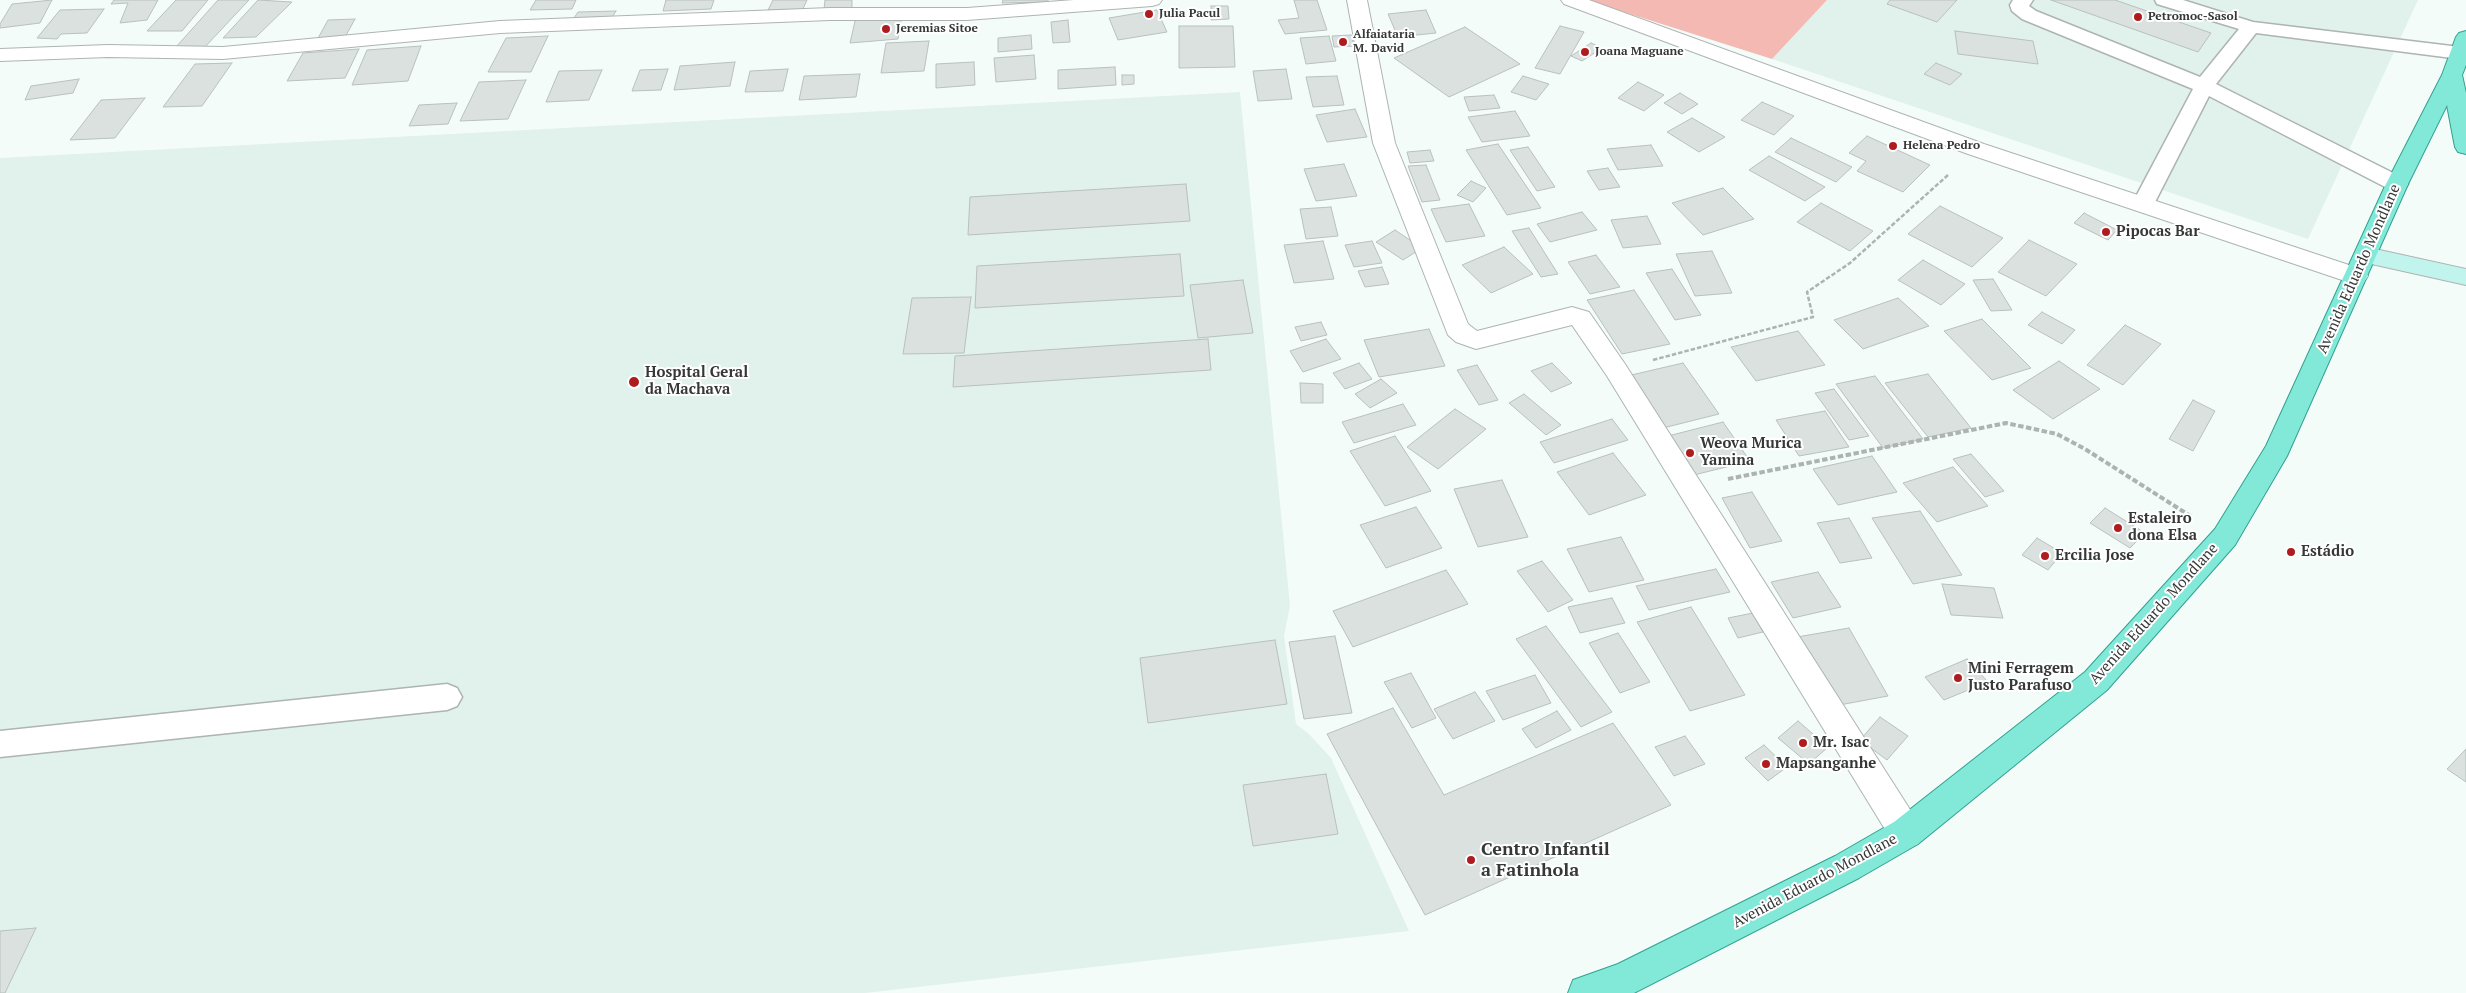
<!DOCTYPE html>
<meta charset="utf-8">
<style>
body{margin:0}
canvas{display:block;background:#f4fcf9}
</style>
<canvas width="2466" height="993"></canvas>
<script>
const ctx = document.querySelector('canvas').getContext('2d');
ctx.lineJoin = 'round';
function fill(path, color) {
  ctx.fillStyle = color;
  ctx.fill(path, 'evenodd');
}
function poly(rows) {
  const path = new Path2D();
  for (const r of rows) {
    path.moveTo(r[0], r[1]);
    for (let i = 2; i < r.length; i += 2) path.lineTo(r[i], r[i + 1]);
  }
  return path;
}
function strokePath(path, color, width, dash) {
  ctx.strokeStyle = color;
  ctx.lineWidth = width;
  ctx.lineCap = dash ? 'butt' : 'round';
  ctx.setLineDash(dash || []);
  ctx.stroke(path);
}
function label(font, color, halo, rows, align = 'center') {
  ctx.font = font + ' "PT Serif",serif';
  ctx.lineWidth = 4;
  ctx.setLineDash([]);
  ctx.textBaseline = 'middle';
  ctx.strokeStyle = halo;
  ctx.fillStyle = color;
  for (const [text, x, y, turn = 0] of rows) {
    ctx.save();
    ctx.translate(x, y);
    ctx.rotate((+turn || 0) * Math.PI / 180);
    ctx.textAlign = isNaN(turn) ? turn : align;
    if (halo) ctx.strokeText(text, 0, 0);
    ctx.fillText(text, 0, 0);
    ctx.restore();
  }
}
fill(poly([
 [1827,0,2418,0,2308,239,1772,59],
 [1240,92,1290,606,1284,636,1296,724,1309,734,1331,758,1409,931,865,993,0,993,0,158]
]), '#e1f2ed');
fill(poly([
 [1586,0,1827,0,1772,59]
]), '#f3b9b2');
const building = poly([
 [52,0,40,23,0,28,0,24,12,4,52,0],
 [114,0,158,0,147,20,120,23,128,3,111,4,114,0],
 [176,0,208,0,182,31,147,31,176,0],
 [218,0,249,0,204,48,176,47,218,0],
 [258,0,292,2,256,37,223,38,258,0],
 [536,0,576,0,572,9,530,10,536,0],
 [666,0,714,0,711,9,663,11,666,0],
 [773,0,807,0,802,11,768,10,773,0],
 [825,0,852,0,852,8,824,10,825,0],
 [1003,0,1048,0,1048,2,1002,3,1003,0],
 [1294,0,1317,0,1327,30,1285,34,1278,20,1299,18,1294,0],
 [1890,0,1957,0,1937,22,1887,4,1890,0],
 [2051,0,2115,0,2211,33,2198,52,2051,0],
 [1211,6,1228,6,1229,19,1211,20,1211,6],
 [104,9,87,33,61,34,57,39,37,38,60,10,104,9],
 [1157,10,1167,32,1118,40,1109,18,1157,10],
 [1426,10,1436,33,1398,37,1388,14,1426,10],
 [616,11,610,21,572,21,578,12,616,11],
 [902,15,898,39,850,43,856,17,902,15],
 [355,19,344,39,317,40,328,20,355,19],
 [1068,20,1070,42,1053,43,1051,22,1068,20],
 [1179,26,1233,26,1235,67,1179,68,1179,26],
 [1560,26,1584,32,1560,74,1535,68,1560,26],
 [1465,27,1520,64,1449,97,1394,58,1465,27],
 [1955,31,2033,41,2038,64,1958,54,1955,31],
 [1031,35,1032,49,998,52,998,38,1031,35],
 [1351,35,1354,46,1334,47,1332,36,1351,35],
 [548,36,531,72,488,72,506,38,548,36],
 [1329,36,1336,61,1306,64,1300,38,1329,36],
 [929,41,924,71,881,73,886,43,929,41],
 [1591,43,1602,48,1582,61,1571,56,1591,43],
 [421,46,408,81,352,85,367,50,421,46],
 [359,49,345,78,287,81,303,53,359,49],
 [1034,55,1036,79,996,82,994,58,1034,55],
 [735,62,730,86,674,90,680,66,735,62],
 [974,62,975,85,936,88,936,64,974,62],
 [232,63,202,106,163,107,195,64,232,63],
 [1936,63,1962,74,1950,85,1924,74,1936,63],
 [1115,67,1116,85,1058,89,1058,70,1115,67],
 [668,69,661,90,632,91,640,70,668,69],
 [788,69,783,91,745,92,750,71,788,69],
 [1286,69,1292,99,1258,101,1253,71,1286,69],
 [602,70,589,100,546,102,559,71,602,70],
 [860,74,856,97,799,100,804,76,860,74],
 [1122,75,1134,75,1134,84,1122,85,1122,75],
 [1337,76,1344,105,1313,107,1306,77,1337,76],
 [1523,76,1549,84,1536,100,1511,92,1523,76],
 [79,79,73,93,25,100,31,86,79,79],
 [526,80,508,119,460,121,479,82,526,80],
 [1638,82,1664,95,1644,111,1618,98,1638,82],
 [1680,93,1698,104,1682,114,1664,103,1680,93],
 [1494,95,1500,108,1469,111,1464,97,1494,95],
 [145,98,115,138,70,140,101,100,145,98],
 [1762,102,1794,116,1774,135,1741,120,1762,102],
 [457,103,448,124,409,126,419,105,457,103],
 [1355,109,1367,137,1327,142,1316,115,1355,109],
 [1515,111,1530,136,1482,142,1468,117,1515,111],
 [1692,118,1725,137,1699,152,1667,132,1692,118],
 [1867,136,1930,165,1903,192,1857,171,1866,161,1849,153,1867,136],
 [1791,138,1852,167,1836,182,1775,152,1791,138],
 [1498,144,1541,208,1507,215,1466,150,1498,144],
 [1651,145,1663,166,1618,170,1607,149,1651,145],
 [1528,147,1555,187,1537,191,1510,150,1528,147],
 [1430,150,1434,161,1410,163,1407,152,1430,150],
 [1769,156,1825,187,1805,201,1749,170,1769,156],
 [1344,164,1357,196,1316,201,1304,169,1344,164],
 [1426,165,1440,200,1422,202,1408,166,1426,165],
 [1608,168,1620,187,1599,190,1587,171,1608,168],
 [1471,181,1486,188,1473,202,1457,195,1471,181],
 [1186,184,1190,221,968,235,970,197,1186,184],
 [1723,188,1754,219,1703,235,1672,203,1723,188],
 [1821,203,1873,231,1850,251,1797,222,1821,203],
 [1469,204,1485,236,1446,242,1431,209,1469,204],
 [1940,206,2003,238,1972,267,1908,234,1940,206],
 [1331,207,1338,236,1306,239,1300,209,1331,207],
 [1582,212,1597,230,1550,242,1537,224,1582,212],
 [2084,213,2117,230,2108,240,2074,223,2084,213],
 [1647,216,1661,244,1623,248,1611,220,1647,216],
 [1529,228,1558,274,1541,277,1512,231,1529,228],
 [1395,230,1422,248,1403,260,1376,242,1395,230],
 [2029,240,2077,264,2046,296,1998,272,2029,240],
 [1323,241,1334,279,1294,283,1284,245,1323,241],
 [1372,241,1382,263,1354,267,1345,245,1372,241],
 [1504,247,1533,274,1491,293,1462,265,1504,247],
 [1712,251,1732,293,1695,296,1676,254,1712,251],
 [1180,254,1184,296,975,308,977,266,1180,254],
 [1596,255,1620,287,1590,294,1568,262,1596,255],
 [1923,260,1965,284,1941,305,1898,280,1923,260],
 [1382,267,1389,284,1365,287,1358,271,1382,267],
 [1672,269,1701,315,1675,320,1646,273,1672,269],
 [1993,279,2012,310,1991,311,1973,280,1993,279],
 [1243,280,1253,333,1198,338,1190,285,1243,280],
 [1634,290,1670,344,1622,354,1587,300,1634,290],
 [971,297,964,353,903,354,912,298,971,297],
 [1898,298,1929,326,1863,349,1834,320,1898,298],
 [2042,312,2075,330,2062,344,2028,325,2042,312],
 [1982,319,2031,368,1992,380,1944,331,1982,319],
 [1321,322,1327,335,1301,341,1295,327,1321,322],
 [2125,325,2161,344,2123,385,2087,365,2125,325],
 [1429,329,1445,366,1379,377,1364,340,1429,329],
 [1798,331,1825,365,1756,381,1731,347,1798,331],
 [1208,339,1211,370,953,387,955,356,1208,339],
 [1326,339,1341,359,1303,372,1290,351,1326,339],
 [2059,361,2100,389,2053,419,2013,390,2059,361],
 [1359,363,1372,379,1345,389,1333,373,1359,363],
 [1552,363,1572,383,1551,392,1531,371,1552,363],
 [1683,363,1719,414,1663,428,1627,376,1683,363],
 [1477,365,1498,400,1479,405,1457,370,1477,365],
 [1928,374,1971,428,1928,437,1885,383,1928,374],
 [1875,376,1923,439,1883,448,1836,384,1875,376],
 [1381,379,1397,393,1370,408,1355,394,1381,379],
 [1300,383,1323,384,1323,403,1301,403,1300,383],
 [1834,389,1869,436,1849,440,1815,393,1834,389],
 [1524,394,1561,425,1546,435,1509,403,1524,394],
 [2193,400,2215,411,2193,451,2169,439,2193,400],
 [1403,404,1416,425,1354,443,1342,422,1403,404],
 [1455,409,1486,429,1438,469,1407,447,1455,409],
 [1825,411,1849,447,1799,456,1776,420,1825,411],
 [1612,419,1628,440,1554,463,1540,442,1612,419],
 [1723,422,1750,461,1690,476,1664,437,1723,422],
 [1395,436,1431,491,1385,506,1350,451,1395,436],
 [1613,453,1646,495,1589,515,1557,472,1613,453],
 [1971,454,2004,491,1985,497,1953,459,1971,454],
 [1872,456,1897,492,1838,505,1813,469,1872,456],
 [1953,467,1988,506,1937,522,1903,483,1953,467],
 [1502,480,1528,537,1478,547,1454,489,1502,480],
 [1752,492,1782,541,1750,548,1722,498,1752,492],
 [1416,507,1442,548,1386,568,1360,525,1416,507],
 [2105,508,2145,533,2130,548,2090,523,2105,508],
 [1920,511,1962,575,1913,584,1872,518,1920,511],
 [1849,518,1872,558,1840,563,1817,523,1849,518],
 [1621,537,1644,580,1589,592,1567,549,1621,537],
 [2037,538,2062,553,2048,570,2022,555,2037,538],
 [1542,561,1573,600,1548,612,1517,571,1542,561],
 [1716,569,1730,592,1649,610,1636,586,1716,569],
 [1446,570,1468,604,1353,647,1333,611,1446,570],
 [1818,572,1841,607,1793,618,1771,582,1818,572],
 [1942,584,1994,588,2003,618,1951,615,1942,584],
 [1612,598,1625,623,1580,633,1568,607,1612,598],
 [1691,607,1745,695,1690,711,1637,622,1691,607],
 [1753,613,1763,632,1738,638,1728,618,1753,613],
 [1546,626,1612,712,1581,727,1516,639,1546,626],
 [1849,628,1888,696,1834,706,1797,637,1849,628],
 [1618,633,1650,682,1620,693,1589,643,1618,633],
 [1335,636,1352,713,1304,719,1289,642,1335,636],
 [1275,640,1287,704,1148,723,1140,658,1275,640],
 [1967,659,1988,682,1944,700,1925,677,1967,659],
 [1411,673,1436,718,1412,728,1384,682,1411,673],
 [1535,675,1551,703,1503,720,1486,691,1535,675],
 [1475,692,1495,721,1453,739,1434,709,1475,692],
 [1393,708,1444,795,1613,723,1671,805,1425,915,1327,734,1393,708],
 [1557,711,1571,730,1536,748,1522,729,1557,711],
 [1880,717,1908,736,1887,760,1860,740,1880,717],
 [1798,721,1828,747,1809,764,1778,738,1798,721],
 [1685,736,1705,764,1674,776,1655,747,1685,736],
 [1764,745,1787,767,1768,781,1745,758,1764,745],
 [2466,749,2466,782,2447,769,2466,749],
 [1326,774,1338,834,1253,846,1243,785,1326,774],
 [36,928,5,993,0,993,0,931,36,928]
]);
fill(building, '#dae1df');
strokePath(building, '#b9c0be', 1);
const lane = poly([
 [2013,0,2033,0,2029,6,2036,11,2200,77,2239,29,2157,4,2155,0,2183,0,2253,22,2460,47,2466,49,2466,57,2460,59,2256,33,2216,84,2405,179,2408,184,2405,189,2397,191,2389,189,2209,96,2154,204,2151,209,2143,211,2135,209,2132,204,2193,89,2022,19,2012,11,2010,5,2013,0],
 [447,684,457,688,462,697,457,706,447,710,0,757,0,731,447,684]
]);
const street = poly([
 [1074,0,1162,0,1159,4,1152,6,967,20,830,20,500,33,223,59,108,57,0,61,0,49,108,45,223,47,500,21,830,8,967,8,1074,0],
 [1347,0,1367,0,1395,143,1468,324,1477,331,1572,307,1589,312,1625,364,1918,822,1922,833,1918,844,1906,848,1894,844,1607,376,1572,325,1476,349,1456,342,1448,335,1373,143,1347,0],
 [1561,0,1589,0,1984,144,2364,270,2368,276,2364,282,2356,284,2348,282,1968,154,1564,4,1561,0]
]);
const secondary = poly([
 [2366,247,2466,269,2466,285,2358,261,2354,255,2358,249,2366,247]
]);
const primary = poly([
 [2466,31,2466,65,2462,75,2466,93,2466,154,2458,152,2455,147,2447,105,2408,184,2287,456,2235,545,2107,690,1918,844,1859,878,1634,993,1568,993,1573,980,1618,964,1835,856,1894,822,2085,672,2215,529,2266,446,2386,184,2442,75,2456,37,2459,33,2466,31]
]);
strokePath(lane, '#adb4b2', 3);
strokePath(street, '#adb4b2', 2);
strokePath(secondary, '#adb4b2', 2);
strokePath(primary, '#31a28f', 2);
strokePath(poly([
 [1653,360,1813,317,1807,292,1850,263,1948,175]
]), '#adb3b1', 2.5, [4.5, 2]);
strokePath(poly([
 [1728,479,2006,423,2057,434,2085,449,2192,517]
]), '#adb3b1', 4, [5.5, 2.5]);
fill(lane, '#fff');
fill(street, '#fff');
fill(secondary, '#c1f4ec');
fill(primary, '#82e9d8');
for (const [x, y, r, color] of [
 [1149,14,5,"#ae1c1f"],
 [2138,17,5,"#ae1c1f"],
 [886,29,5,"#ae1c1f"],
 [1343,42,5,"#ae1c1f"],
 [1585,52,5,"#ae1c1f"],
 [1893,146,5,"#ae1c1f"],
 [2106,232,5,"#ae1c1f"],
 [634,382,6,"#ae1c1f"],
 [1690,453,5,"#ae1c1f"],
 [2118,528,5,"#ae1c1f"],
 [2291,552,5,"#ae1c1f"],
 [2045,556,5,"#ae1c1f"],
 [1958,678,5,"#ae1c1f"],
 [1803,743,5,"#ae1c1f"],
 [1766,764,5,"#ae1c1f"],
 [1471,860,5,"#ae1c1f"]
]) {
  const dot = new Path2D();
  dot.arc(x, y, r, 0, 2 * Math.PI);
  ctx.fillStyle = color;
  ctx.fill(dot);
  strokePath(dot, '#fff', 2);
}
label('bold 12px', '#353837', '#fff', [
 ["Julia Pacul",1159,14],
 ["Petromoc-Sasol",2148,17],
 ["Jeremias Sitoe",896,29],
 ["Alfaiataria",1353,35],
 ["M. David",1353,49],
 ["Joana Maguane",1595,52],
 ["Helena Pedro",1903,146]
], 'left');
label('bold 15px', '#353837', '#fff', [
 ["Pipocas Bar",2116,232],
 ["Hospital Geral",645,373],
 ["da Machava",645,390],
 ["Weova Murica",1700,444],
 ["Yamina",1700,461],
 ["Estaleiro",2128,519],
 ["dona Elsa",2128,536],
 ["Estádio",2301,552],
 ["Ercilia Jose",2055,556],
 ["Mini Ferragem",1968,669],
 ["Justo Parafuso",1968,686],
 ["Mr. Isac",1813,743],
 ["Mapsanganhe",1776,764]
], 'left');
label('15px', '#353837', '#fff', [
 ["Avenida Eduardo Mondlane",2359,269,-66],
 ["Avenida Eduardo Mondlane",2154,614,-48],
 ["Avenida Eduardo Mondlane",1815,881,-28]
]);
label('bold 18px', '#353837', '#fff', [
 ["Centro Infantil",1481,850],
 ["a Fatinhola",1481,871]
], 'left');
</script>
